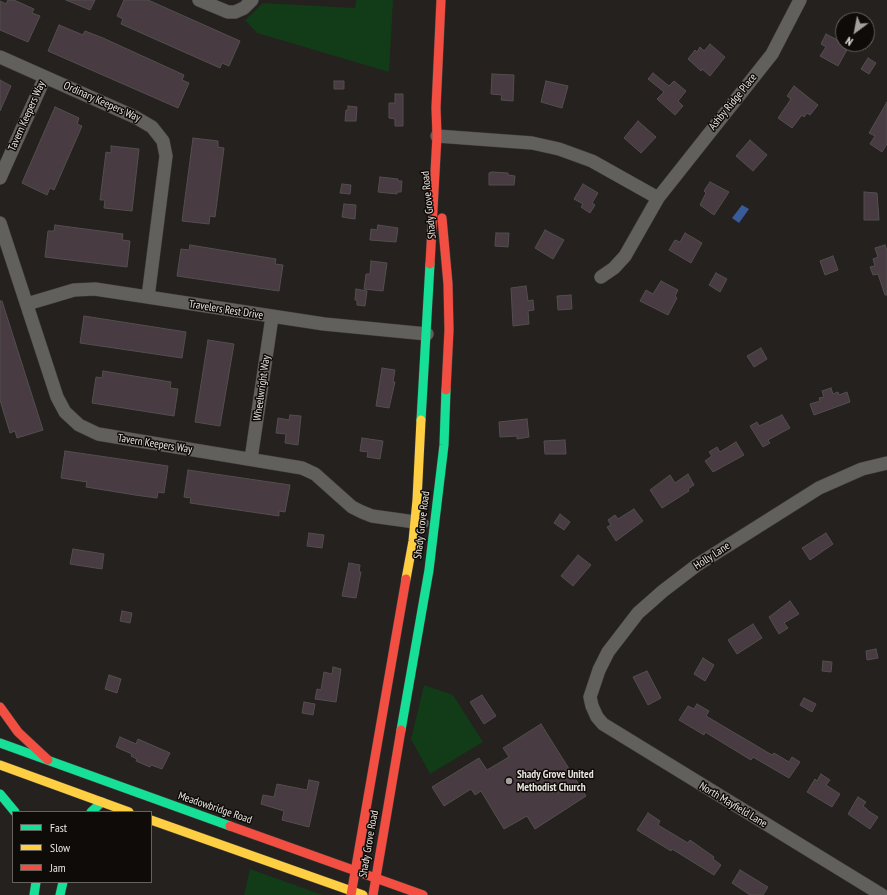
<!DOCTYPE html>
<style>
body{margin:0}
#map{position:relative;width:887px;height:895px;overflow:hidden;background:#24211e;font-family:"PT Sans Narrow",sans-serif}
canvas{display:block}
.legend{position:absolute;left:12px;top:811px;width:140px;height:72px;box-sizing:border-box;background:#0e0b08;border:1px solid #66625e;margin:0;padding:5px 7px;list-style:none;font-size:12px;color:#e9e4df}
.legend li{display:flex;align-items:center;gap:8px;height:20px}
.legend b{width:20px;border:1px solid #66625e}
.north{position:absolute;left:835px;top:12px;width:40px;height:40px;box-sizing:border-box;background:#0e0b08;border:1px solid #66625e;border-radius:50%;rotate:212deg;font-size:11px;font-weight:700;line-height:16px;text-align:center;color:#e9e4df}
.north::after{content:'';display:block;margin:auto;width:14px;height:18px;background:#a4a09b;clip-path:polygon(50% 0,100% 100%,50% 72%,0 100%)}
</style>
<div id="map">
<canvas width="887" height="895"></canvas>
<ul class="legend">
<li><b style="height:5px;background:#16e098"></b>Fast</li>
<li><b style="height:5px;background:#ffcf43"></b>Slow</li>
<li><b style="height:5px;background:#f24e42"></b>Jam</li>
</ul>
<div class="north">N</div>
</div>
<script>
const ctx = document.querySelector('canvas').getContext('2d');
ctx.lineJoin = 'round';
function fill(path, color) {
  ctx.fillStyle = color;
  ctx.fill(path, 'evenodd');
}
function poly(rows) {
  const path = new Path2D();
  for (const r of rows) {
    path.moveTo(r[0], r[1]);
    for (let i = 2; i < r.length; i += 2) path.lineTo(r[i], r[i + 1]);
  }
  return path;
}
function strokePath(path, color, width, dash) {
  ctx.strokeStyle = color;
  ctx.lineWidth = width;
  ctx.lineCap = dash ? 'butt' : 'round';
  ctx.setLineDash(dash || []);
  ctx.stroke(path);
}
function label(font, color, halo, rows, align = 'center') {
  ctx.font = font + ' "PT Sans Narrow",sans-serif';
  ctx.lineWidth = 3;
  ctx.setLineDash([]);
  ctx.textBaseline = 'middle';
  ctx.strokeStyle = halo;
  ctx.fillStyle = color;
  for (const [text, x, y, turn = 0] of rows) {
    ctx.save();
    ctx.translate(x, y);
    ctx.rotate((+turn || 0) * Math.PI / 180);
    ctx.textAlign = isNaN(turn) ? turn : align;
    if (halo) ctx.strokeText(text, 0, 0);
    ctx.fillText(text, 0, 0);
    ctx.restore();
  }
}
fill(poly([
 [356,0,393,0,389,72,257,33,245,20,263,3,355,8],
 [424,685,453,695,483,742,430,774,411,739],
 [250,869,323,895,244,895]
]), '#123b18');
fill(poly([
 [742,205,749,209,739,223,732,218]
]), '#3a5b99');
const building = poly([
 [8,0,14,0,34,9,32,13,40,16,28,42,0,30,0,1,6,4,8,0],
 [66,0,95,0,90,10,66,0],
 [124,0,148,0,240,41,229,66,222,63,220,68,121,24,123,19,117,16,124,0],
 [59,25,83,35,85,31,103,38,184,75,182,80,189,83,178,108,48,51,59,25],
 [826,34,849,46,838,66,820,56,826,47,821,44,826,34],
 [710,44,725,57,710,76,702,69,701,71,688,59,695,50,697,52,700,47,704,51,710,44],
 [868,58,876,63,869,74,861,69,868,58],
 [653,73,669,86,674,81,686,91,678,101,683,106,675,115,657,99,664,92,648,79,653,73],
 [492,74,514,75,513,101,501,100,502,95,491,94,492,74],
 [0,80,11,86,0,111,0,80],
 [334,81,344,81,344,89,334,89,334,81],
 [546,81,568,86,562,108,541,102,546,81],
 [794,86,818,105,810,115,807,113,804,117,802,115,792,128,778,118,791,99,787,96,794,86],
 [395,94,403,94,403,126,395,126,395,119,389,118,389,103,395,103,395,94],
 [887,102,887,144,882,152,870,144,875,136,869,133,887,102],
 [348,106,357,107,356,121,345,121,346,110,348,110,348,106],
 [55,107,79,118,77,124,82,126,54,190,50,188,47,195,22,183,55,107],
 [638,121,656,137,641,153,624,138,638,121],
 [193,138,218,141,218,147,224,148,215,217,210,216,209,224,182,221,193,138],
 [750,140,767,155,753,171,736,156,750,140],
 [111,146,139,149,132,211,104,208,105,200,100,200,106,152,111,153,111,146],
 [492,172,508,173,508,175,515,176,514,185,489,185,489,173,492,172],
 [380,177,398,179,398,181,402,181,401,192,397,192,397,194,378,192,380,177],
 [710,182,729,192,714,215,700,205,706,193,704,191,710,182],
 [342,184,351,185,350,194,340,193,342,184],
 [583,184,598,193,592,203,595,205,590,213,581,207,583,204,574,199,583,184],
 [864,192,877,193,879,220,864,220,864,192],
 [344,204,356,205,355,219,342,217,344,204],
 [55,225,123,234,122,240,130,241,127,267,45,257,48,231,54,231,55,225],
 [378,225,398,228,396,242,370,240,371,229,377,230,378,225],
 [545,230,564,240,553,259,535,248,545,230],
 [496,233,509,233,508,247,495,246,496,233],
 [685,233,702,243,691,263,669,250,675,240,680,242,685,233],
 [190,245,276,259,275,264,283,265,279,291,177,276,181,249,189,250,190,245],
 [885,245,887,250,887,295,885,295,878,274,873,275,870,267,875,266,873,259,878,257,875,248,885,245],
 [833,256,838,270,825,275,820,261,833,256],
 [371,261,387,263,383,291,364,289,366,274,370,274,371,261],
 [716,273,727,279,720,292,709,285,716,273],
 [661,281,678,290,675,296,677,298,668,315,640,301,646,290,653,294,661,281],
 [526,286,528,301,533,300,534,310,528,311,529,324,513,326,511,288,526,286],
 [356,289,367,291,365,306,357,305,357,300,355,300,356,289],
 [571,295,572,309,558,310,557,296,571,295],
 [0,301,2,301,43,430,17,438,15,431,10,433,0,400,0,301],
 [84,316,186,332,182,358,80,343,84,316],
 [208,340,234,344,220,426,195,422,208,340],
 [761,348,767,359,754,367,747,356,761,348],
 [382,368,395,370,393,382,395,382,389,408,376,406,382,368],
 [103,371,171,382,170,388,178,389,174,416,92,403,96,377,102,378,103,371],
 [831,388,833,394,838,392,839,395,847,392,850,402,814,415,810,404,820,401,819,398,824,397,822,391,831,388],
 [290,415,301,416,298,445,285,443,286,434,276,433,278,418,289,420,290,415],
 [782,415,790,428,768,440,770,443,763,447,750,426,757,422,759,426,782,415],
 [527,419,529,437,517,439,517,436,500,437,499,422,527,419],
 [362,438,383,441,380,459,367,457,368,452,360,451,362,438],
 [565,440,566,454,545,454,544,441,565,440],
 [736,442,744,455,713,472,705,461,712,456,709,452,717,447,720,452,736,442],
 [65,451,168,466,164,493,158,492,157,498,135,495,86,487,87,482,61,478,65,451],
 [188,470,290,485,285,512,279,511,279,516,190,503,191,498,184,497,188,470],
 [688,474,694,485,688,489,689,491,662,508,650,490,670,475,675,483,688,474],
 [634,509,643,521,616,541,607,527,611,525,608,520,615,515,618,519,634,509],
 [560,514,570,522,564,530,554,523,560,514],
 [309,533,324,535,322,548,307,546,309,533],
 [826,533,833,544,810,560,802,548,826,533],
 [73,549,104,554,102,569,70,564,73,549],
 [578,555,591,565,573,586,561,576,578,555],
 [349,563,360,565,359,572,361,572,356,598,342,596,349,563],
 [790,601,799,614,784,623,788,628,779,634,769,617,790,601],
 [122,611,132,613,130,623,120,621,122,611],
 [753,624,762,638,737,654,728,640,753,624],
 [876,649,878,658,867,660,866,651,876,649],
 [703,658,714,665,705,681,694,674,703,658],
 [823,661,832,662,831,672,822,671,823,661],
 [333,667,341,669,336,702,315,699,317,689,321,690,324,672,332,674,333,667],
 [647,671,661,698,648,705,633,677,647,671],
 [109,675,121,679,117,693,105,689,109,675],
 [482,695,496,716,484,724,470,702,482,695],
 [804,698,816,704,812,712,800,705,804,698],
 [304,702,315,704,313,715,302,713,304,702],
 [697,704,709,711,706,716,772,755,774,753,789,762,792,757,800,762,789,778,753,757,751,760,705,732,704,735,679,720,688,706,694,709,697,704],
 [541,724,586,796,535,829,527,816,504,829,481,791,475,795,471,789,444,806,432,787,479,758,487,770,509,757,503,748,541,724],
 [120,737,136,744,138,739,170,753,162,769,151,765,150,767,136,761,137,759,131,756,132,754,116,747,120,737],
 [821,774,830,780,826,785,840,794,832,807,807,792,815,779,817,781,821,774],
 [309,780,319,782,309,827,282,820,284,811,261,804,263,795,274,797,277,784,307,790,309,780],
 [858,797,866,802,863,806,867,809,867,810,878,817,870,829,848,814,858,797],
 [648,813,660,821,658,825,688,843,690,840,714,857,713,859,721,865,714,875,672,849,671,851,637,830,648,813],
 [740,870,768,887,763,895,750,895,732,883,740,870]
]);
fill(building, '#483b42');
strokePath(building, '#524f4f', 1);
const street = poly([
 [199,0,228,12,235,12,244,8,252,0],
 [0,57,135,117,152,127,163,141,166,156,148,297],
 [437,136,532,143,559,149,592,161,658,198],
 [0,178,45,77],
 [0,223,57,397,65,412,79,425,98,434,302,468,315,474,352,507,362,512,372,516,422,523],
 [601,277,614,268,625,256,658,198,772,54,800,0],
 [27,304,74,290,95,289,324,324,427,334],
 [251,459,272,317],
 [882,895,603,724,597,717,592,706,590,697,599,670,608,652,638,613,663,591,697,565,819,488,862,469,887,463]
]);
const fast = poly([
 [421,420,430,264],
 [401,730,429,570,444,445,446,390],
 [0,743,230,826],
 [0,794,15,812],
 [91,812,102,802],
 [34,895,36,882],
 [60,895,63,882]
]);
const slow = poly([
 [406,579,413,541,417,500,421,420],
 [0,765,129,812],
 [151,820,363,895]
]);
const jam = poly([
 [442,218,448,284,449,330,446,390],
 [430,264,437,136,436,108,441,0],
 [0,707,18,732,48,760],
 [230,826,423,895],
 [351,895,406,579],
 [373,895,401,730]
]);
strokePath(street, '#413e3b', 14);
strokePath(fast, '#413e3b', 10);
strokePath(slow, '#413e3b', 10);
strokePath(jam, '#413e3b', 10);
strokePath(street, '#62605d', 13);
strokePath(fast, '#16e098', 9);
strokePath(slow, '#ffcf43', 9);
strokePath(jam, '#f24e42', 9);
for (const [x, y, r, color] of [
 [509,781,4,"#a4a09b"]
]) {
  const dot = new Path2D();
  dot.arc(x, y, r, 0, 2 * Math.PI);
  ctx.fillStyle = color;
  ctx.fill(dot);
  strokePath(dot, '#0e0b08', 1.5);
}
label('11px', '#e9e4df', '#0e0b08', [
 ["Ordinary Keepers Way",102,102,24],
 ["Ashby Ridge Place",733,102,-51],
 ["Tavern Keepers Way",27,116,-66],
 ["Shady Grove Road",429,205,-96],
 ["Travelers Rest Drive",226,310,9],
 ["Wheelwright Way",262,388,-82],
 ["Tavern Keepers Way",155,444,9],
 ["Shady Grove Road",422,525,-83],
 ["Holly Lane",712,556,-33],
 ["North Mayfield Lane",733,805,31],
 ["Meadowbridge Road",215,808,19],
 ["Shady Grove Road",369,844,-80]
]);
label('bold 11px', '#e9e4df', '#0e0b08', [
 ["Shady Grove United",517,775],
 ["Methodist Church",517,788]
], 'left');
</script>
